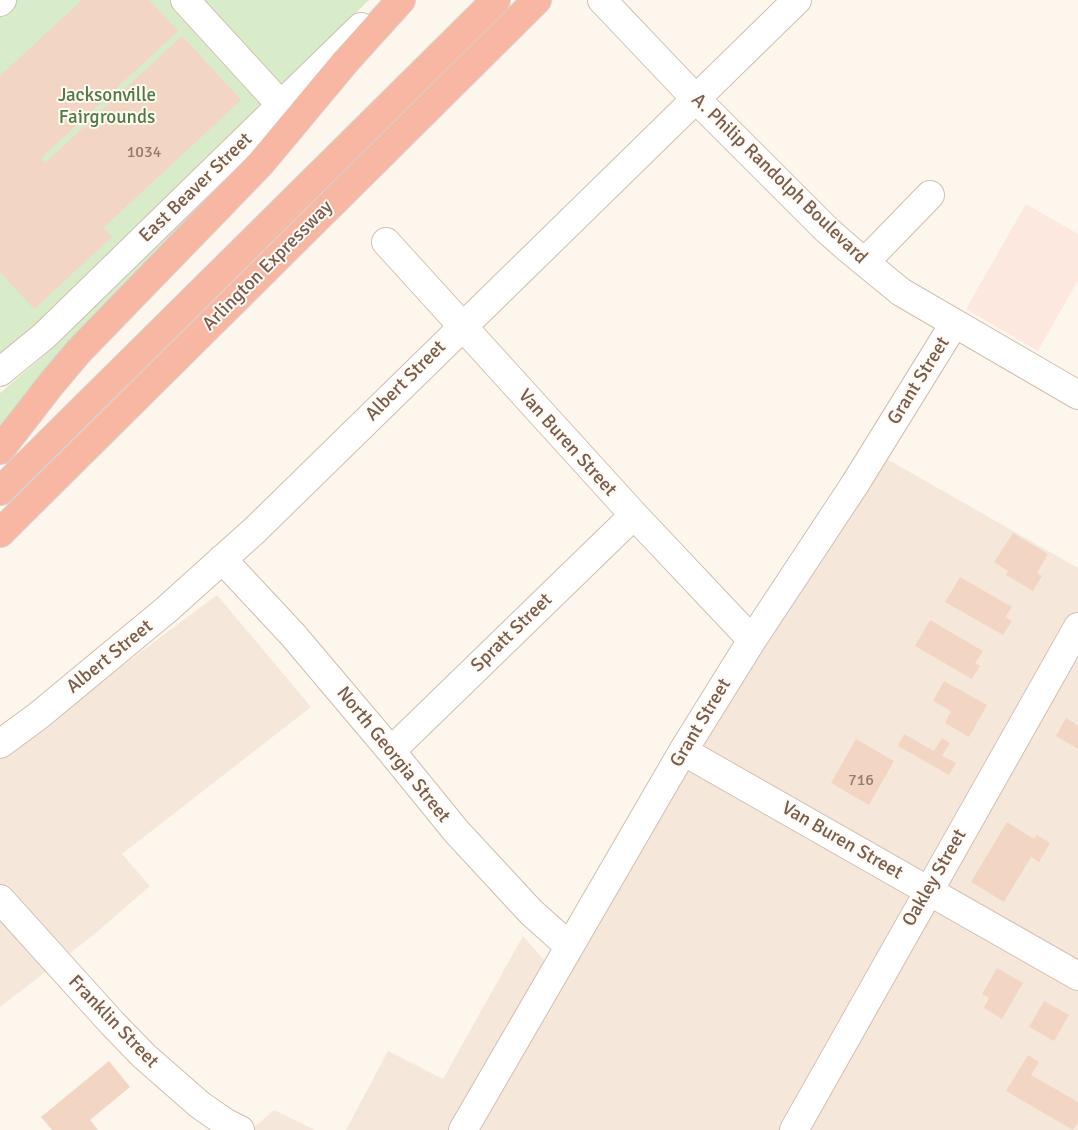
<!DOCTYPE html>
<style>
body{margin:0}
canvas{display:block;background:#fdf6ec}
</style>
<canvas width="1078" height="1130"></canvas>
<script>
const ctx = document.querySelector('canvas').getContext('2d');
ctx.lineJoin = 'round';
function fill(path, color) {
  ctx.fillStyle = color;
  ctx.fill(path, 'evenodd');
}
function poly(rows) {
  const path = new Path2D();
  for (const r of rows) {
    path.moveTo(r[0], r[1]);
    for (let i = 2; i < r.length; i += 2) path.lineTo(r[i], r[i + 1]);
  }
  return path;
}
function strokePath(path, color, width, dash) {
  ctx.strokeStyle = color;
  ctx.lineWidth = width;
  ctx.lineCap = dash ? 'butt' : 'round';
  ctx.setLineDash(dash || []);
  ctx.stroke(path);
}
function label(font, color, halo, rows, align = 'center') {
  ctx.font = font + ' Signika,sans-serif';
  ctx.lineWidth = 4;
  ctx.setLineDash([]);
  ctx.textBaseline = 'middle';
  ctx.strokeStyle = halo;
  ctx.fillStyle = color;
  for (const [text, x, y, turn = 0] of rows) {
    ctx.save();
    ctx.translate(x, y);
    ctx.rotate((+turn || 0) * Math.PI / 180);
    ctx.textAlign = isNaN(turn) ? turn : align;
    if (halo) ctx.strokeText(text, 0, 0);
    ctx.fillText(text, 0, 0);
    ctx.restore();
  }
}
fill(poly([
 [866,447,1078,568,1078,1130,346,1130,388,1051,443,1079,523,936,546,962],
 [217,595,311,707,122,854,150,886,91,937,0,1007,0,757],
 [274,1110,315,1130,251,1130]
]), '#f5e8da');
fill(poly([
 [1026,204,1078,234,1078,280,1038,351,966,309]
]), '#fde8e0');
fill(poly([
 [0,0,369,0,26,335,0,353],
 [276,132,0,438,0,393,39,360,201,199]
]), '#d8ecc9');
fill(poly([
 [82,0,149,0,178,31,41,158,45,163,182,36,241,100,103,228,112,237,34,309,0,272,0,76],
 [1013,533,1048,554,1037,573,1042,576,1033,591,1006,575,1008,571,994,562],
 [960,577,1012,607,1005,617,1012,621,1003,635,945,602],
 [930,620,983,651,975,663,980,666,972,679,915,646],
 [944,681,987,705,969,737,945,723,951,711,933,701],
 [1066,718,1078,726,1078,749,1056,736],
 [904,734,934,751,942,738,950,743,942,756,956,763,949,775,898,746],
 [856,739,894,761,869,805,831,783],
 [1007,822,1034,839,1037,835,1050,843,1039,862,1031,857,1004,902,971,882],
 [997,968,1023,983,1002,1019,984,1008,989,998,982,994],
 [1044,1001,1069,1015,1054,1041,1029,1027],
 [1028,1055,1039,1062,1031,1075,1078,1102,1078,1122,1073,1130,1006,1091],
 [109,1061,130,1087,90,1120,98,1130,52,1130,41,1117]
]), '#f3d5c3');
const minor = poly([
 [185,0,281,105],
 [602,0,695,98,827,230,851,251,901,292,1078,395],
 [0,2,2,0],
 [386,242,634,515,752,640],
 [865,262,930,195],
 [0,372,44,336,361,27],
 [222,559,293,635,391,751,456,831,531,912,569,946],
 [0,744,38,716,166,610,255,530,797,0],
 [391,751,634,515],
 [683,751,1078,976],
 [0,899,112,1023,144,1056,200,1105,226,1123,240,1130],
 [463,1130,683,751,752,640,855,484,954,324],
 [794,1130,1078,627]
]);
const highway = poly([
 [0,450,51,384,78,352,261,163,346,61,401,0],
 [0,491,496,0],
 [0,533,537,0]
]);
strokePath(minor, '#d1beb0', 30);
strokePath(highway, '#dad1cd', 30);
strokePath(minor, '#fff', 28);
strokePath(highway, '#f7b7a3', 28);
label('16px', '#987a6a', null, [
 ["1034",144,153],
 ["716",861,781]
]);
label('19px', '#537a41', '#fffaf3', [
 ["Jacksonville",107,96],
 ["Fairgrounds",107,118]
]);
label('19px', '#7a5c4d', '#fffaf3', [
 ["A. Philip Randolph Boulevard",779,179,44],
 ["East Beaver Street",196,188,-44],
 ["Arlington Expressway",268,266,-45],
 ["Albert Street",406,381,-45],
 ["Grant Street",919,381,-58],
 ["Van Buren Street",567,443,48],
 ["Spratt Street",512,633,-44],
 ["Albert Street",110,657,-39],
 ["Grant Street",701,723,-59],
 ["North Georgia Street",393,755,51],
 ["Van Buren Street",842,841,30],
 ["Oakley Street",935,878,-60],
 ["Franklin Street",113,1022,46]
]);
</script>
